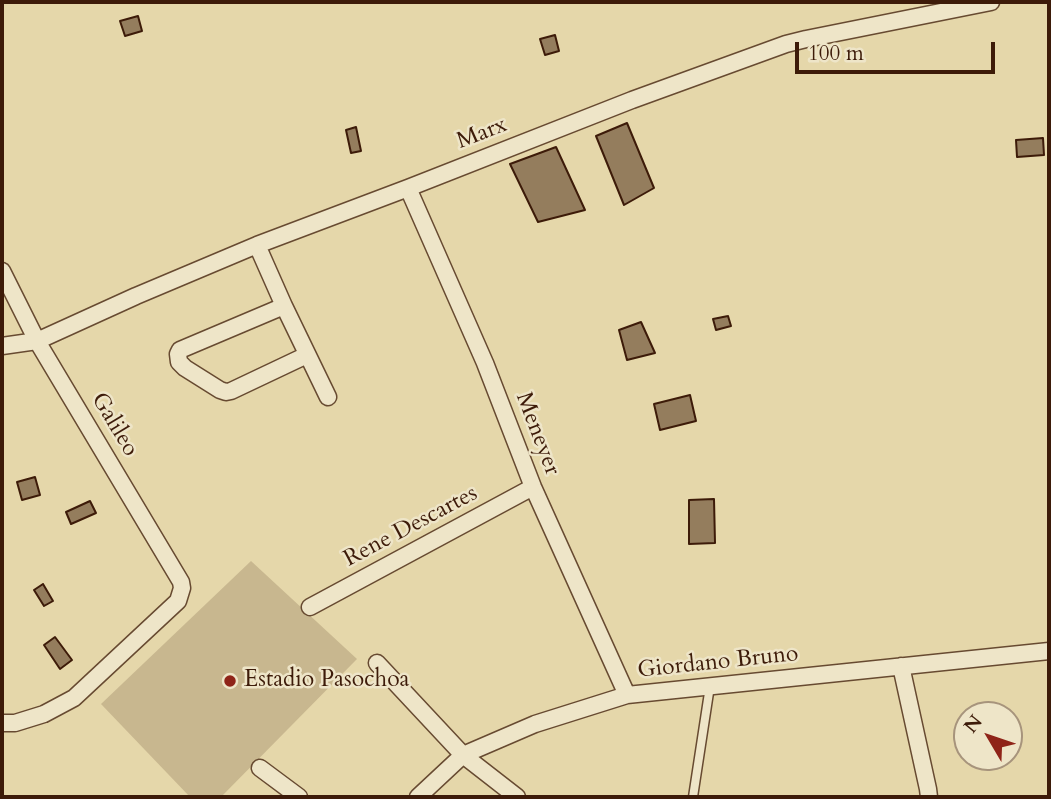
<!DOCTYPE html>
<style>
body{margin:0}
#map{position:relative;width:1051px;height:799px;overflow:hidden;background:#e5d7aa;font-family:Cardo,serif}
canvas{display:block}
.frame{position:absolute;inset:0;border:4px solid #3d1b09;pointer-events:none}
.north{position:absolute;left:953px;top:701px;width:70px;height:70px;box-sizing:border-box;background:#eee5c8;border:2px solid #a7947c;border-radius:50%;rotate:309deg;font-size:19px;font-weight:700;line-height:28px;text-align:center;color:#3d1b09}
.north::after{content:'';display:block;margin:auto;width:24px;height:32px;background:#8f2418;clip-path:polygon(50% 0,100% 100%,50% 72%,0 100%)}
.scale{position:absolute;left:795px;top:42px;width:200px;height:32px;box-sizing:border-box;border:4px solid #3d1b09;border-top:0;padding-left:9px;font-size:21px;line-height:24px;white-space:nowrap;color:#3d1b09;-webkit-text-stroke:5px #eee5c8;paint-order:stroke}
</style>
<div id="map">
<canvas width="1051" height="799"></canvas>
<div class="frame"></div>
<div class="north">N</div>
<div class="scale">100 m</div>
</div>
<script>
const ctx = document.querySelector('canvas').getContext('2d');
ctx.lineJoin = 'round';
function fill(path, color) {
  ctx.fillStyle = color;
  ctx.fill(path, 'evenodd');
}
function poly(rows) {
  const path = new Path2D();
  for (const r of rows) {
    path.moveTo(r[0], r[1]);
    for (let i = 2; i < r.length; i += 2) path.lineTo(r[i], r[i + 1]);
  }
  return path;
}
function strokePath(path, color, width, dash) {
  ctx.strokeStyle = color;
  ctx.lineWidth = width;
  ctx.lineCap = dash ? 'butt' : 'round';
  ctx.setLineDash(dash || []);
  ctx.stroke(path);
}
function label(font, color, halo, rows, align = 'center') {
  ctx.font = font + ' Cardo,serif';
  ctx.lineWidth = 5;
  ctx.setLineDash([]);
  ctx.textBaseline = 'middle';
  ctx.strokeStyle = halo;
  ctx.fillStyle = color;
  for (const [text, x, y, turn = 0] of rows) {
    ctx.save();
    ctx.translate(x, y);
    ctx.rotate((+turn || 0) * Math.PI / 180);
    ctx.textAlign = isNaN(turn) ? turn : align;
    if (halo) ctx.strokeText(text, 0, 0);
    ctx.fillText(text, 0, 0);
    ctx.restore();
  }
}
fill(poly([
 [251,561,357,659,221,797,190,797,101,704]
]), '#c8b78f');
const building = poly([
 [138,16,142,31,125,36,120,21,138,16],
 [555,35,559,51,545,55,540,39,555,35],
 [627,123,654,188,624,205,596,136,627,123],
 [356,127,361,151,351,153,346,130,356,127],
 [1043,138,1044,155,1017,157,1016,140,1043,138],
 [556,147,585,210,538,222,510,164,556,147],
 [728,316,731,326,716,330,713,319,728,316],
 [641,322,655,353,627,360,619,330,641,322],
 [690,395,696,421,660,430,654,404,690,395],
 [35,477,40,495,22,500,17,482,35,477],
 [714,499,715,543,689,544,689,500,714,499],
 [90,501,96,513,71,524,66,512,90,501],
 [43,584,53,601,44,606,34,590,43,584],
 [55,637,72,660,60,669,44,645,55,637]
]);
fill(building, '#947d5d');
strokePath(building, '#3d1b09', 2);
const service = poly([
 [693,797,710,686]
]);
const minor = poly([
 [408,188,485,363,533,487,627,695],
 [257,245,284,306,328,397],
 [2,271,37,341,181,582,182,588,178,601,74,698,44,714,15,723,2,723],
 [284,306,180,350,178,354,179,362,185,368,220,390,226,392,231,391,307,355],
 [2,346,37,341,136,296,257,245,408,188,632,100,786,44,806,39,991,2],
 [310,607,533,487],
 [377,663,463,755,517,797],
 [901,666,928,789,929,797],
 [260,768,299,797],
 [418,797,463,755,535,724,627,695,1049,651]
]);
strokePath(service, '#674a31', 11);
strokePath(minor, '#674a31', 19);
strokePath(service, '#eee5c8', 8);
strokePath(minor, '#eee5c8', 16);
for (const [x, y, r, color] of [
 [230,681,7,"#8f2418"]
]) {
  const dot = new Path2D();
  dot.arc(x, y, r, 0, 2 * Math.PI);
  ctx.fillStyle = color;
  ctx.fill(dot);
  strokePath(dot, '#eee5c8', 2.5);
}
label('23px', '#3d1b09', '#eee5c8', [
 ["Marx",482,134,-21],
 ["Galileo",114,425,59],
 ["Meneyer",537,434,69],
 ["Rene Descartes",411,527,-28],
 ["Giordano Bruno",718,663,-6]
]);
label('23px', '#3d1b09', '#eee5c8', [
 ["Estadio Pasochoa",244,681]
], 'left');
</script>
